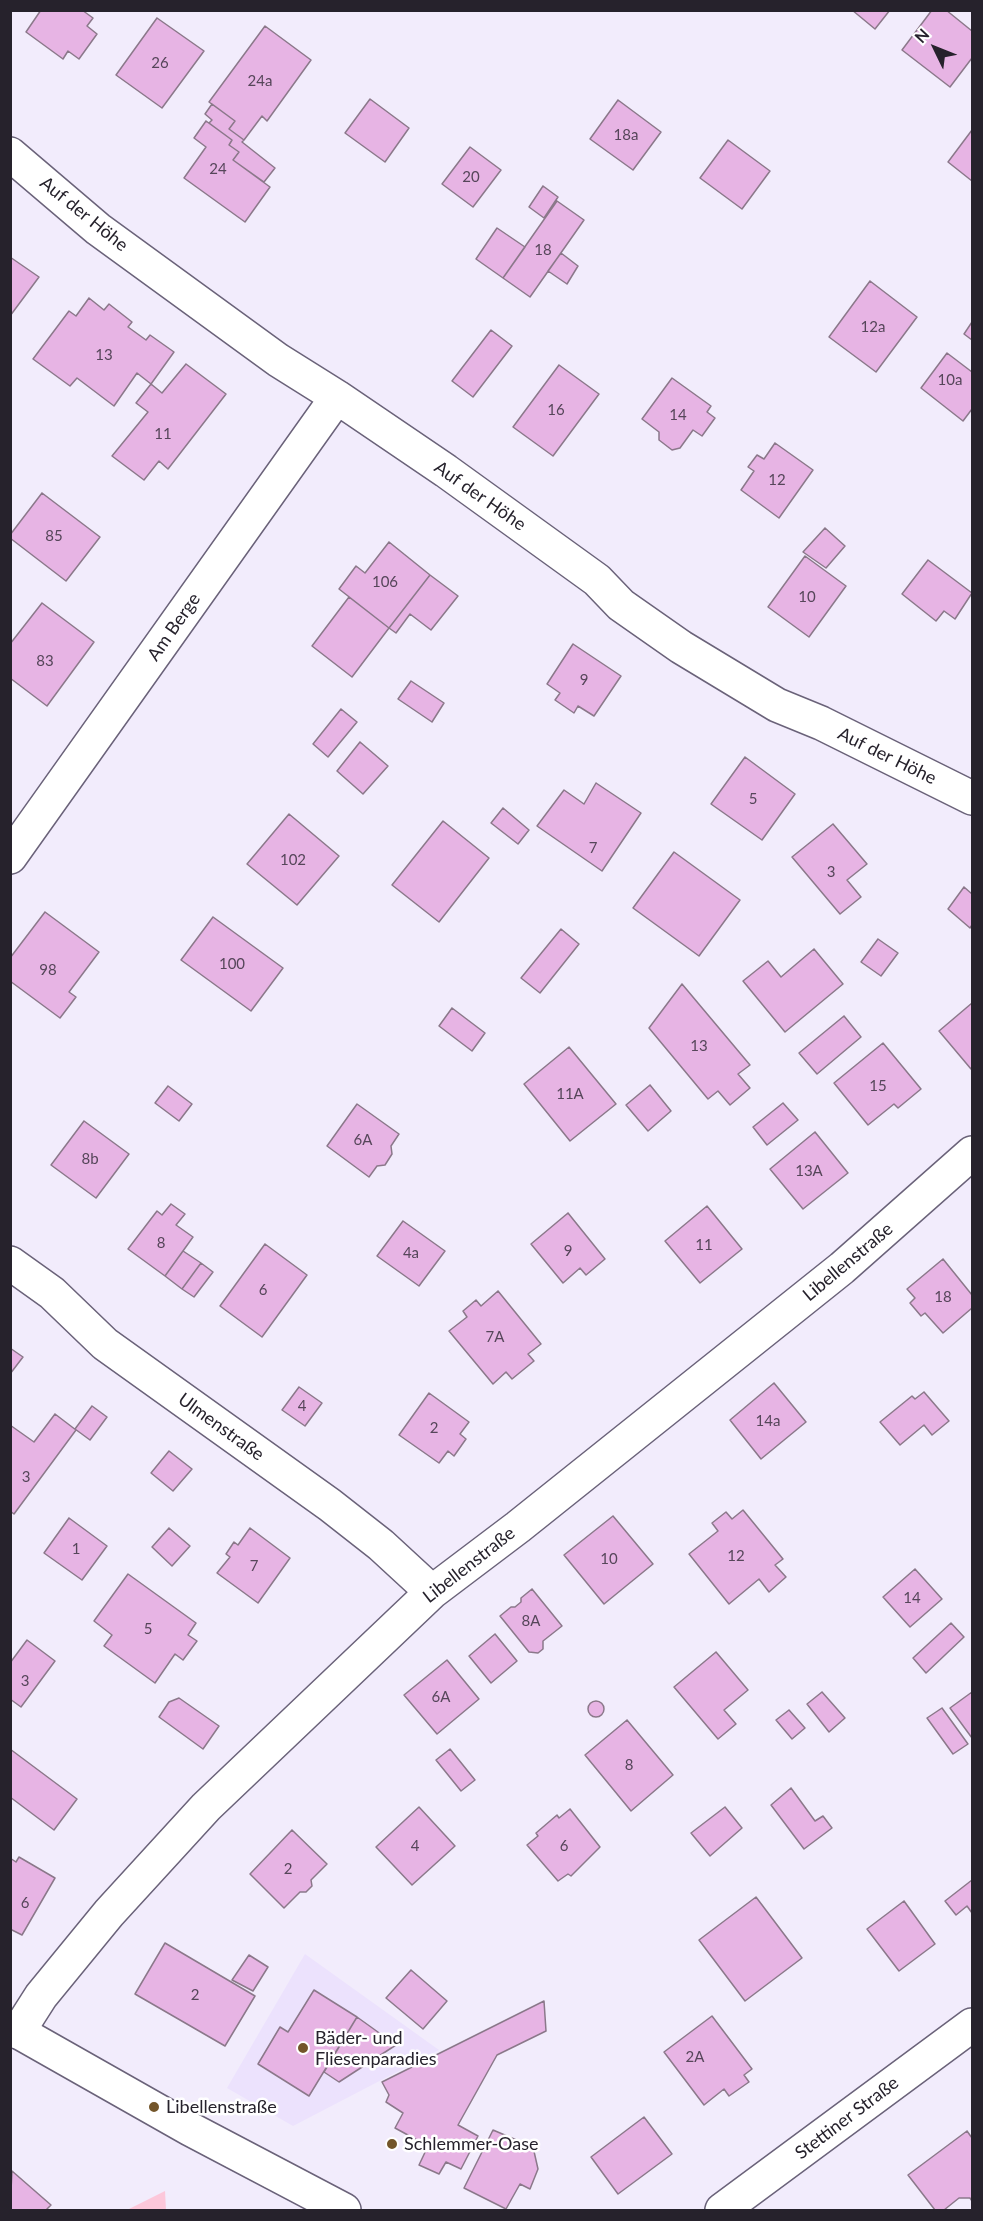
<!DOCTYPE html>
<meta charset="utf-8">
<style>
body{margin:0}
#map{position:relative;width:983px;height:2221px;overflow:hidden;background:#f2ecfc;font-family:Lato,sans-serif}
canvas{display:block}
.frame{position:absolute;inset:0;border:12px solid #26222c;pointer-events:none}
.north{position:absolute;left:905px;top:18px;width:60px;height:60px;-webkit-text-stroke:4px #fff;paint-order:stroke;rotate:313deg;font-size:16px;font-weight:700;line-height:24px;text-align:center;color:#26222c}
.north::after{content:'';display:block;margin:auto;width:21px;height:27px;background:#26222c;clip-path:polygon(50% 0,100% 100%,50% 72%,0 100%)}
</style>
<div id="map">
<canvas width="983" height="2221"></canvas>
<div class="frame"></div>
<div class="north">N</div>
</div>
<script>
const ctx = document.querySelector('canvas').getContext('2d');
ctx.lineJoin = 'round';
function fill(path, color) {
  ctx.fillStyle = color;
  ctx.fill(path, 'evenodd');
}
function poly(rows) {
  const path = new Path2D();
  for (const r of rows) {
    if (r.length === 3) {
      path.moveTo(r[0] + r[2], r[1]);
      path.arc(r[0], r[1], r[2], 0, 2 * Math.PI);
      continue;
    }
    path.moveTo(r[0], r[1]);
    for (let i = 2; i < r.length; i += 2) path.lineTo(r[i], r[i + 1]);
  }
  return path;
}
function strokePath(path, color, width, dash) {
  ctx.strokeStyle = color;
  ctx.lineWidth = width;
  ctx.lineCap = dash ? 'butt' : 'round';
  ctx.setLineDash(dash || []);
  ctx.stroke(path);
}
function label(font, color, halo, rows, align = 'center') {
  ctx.font = font + ' Lato,sans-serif';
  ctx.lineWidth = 5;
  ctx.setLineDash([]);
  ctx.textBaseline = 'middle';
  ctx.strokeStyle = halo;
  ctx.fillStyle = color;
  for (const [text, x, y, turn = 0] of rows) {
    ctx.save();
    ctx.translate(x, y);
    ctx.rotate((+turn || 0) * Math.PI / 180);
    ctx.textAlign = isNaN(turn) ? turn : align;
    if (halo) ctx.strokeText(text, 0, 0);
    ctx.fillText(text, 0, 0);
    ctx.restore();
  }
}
fill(poly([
 [305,1954,439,2050,293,2126,227,2088]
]), '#ece2fd');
fill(poly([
 [165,2191,166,2210,127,2210]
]), '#fcc7da');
const building = poly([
 [41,10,82,10,93,18,87,26,97,34,79,59,68,51,63,59,26,32,41,10],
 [852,10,890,10,875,29,852,10],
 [932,10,946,10,972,31,972,58,950,87,902,50,932,10],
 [157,18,204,51,162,108,116,75,157,18],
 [265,26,311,60,267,121,262,116,244,140,229,129,235,121,209,102,265,26],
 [370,99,409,128,385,162,345,133,370,99],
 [618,100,661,132,633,170,590,139,618,100],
 [212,104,235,121,229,129,244,140,242,142,275,168,264,182,233,160,239,152,229,145,232,140,209,123,212,120,205,114,212,104],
 [206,121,232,140,229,145,239,152,233,160,270,187,245,222,184,178,206,147,194,138,206,121],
 [972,130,972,181,948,162,972,130],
 [728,140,770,171,742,209,700,178,728,140],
 [470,147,501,170,473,207,442,184,470,147],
 [543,186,558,197,544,218,529,207,543,186],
 [557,201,584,220,530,297,503,278,557,201],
 [497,228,525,247,503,278,476,259,497,228],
 [561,253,578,266,567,284,548,271,561,253],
 [10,257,39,277,10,316,10,257],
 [870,281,917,317,876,372,829,337,870,281],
 [89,298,104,310,109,304,132,322,128,327,146,340,150,335,174,352,151,384,137,373,114,406,77,378,70,386,33,359,69,311,76,316,89,298],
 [972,322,972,340,964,334,972,322],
 [491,330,512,346,473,397,452,381,491,330],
 [947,353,972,372,972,409,963,421,921,388,947,353],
 [186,364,226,394,168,469,159,461,144,480,112,456,148,412,136,403,151,384,162,393,186,364],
 [559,365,599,394,553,456,513,427,559,365],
 [672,378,711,406,707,412,715,418,702,436,693,430,680,448,672,450,659,440,659,432,642,419,672,378],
 [775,443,813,470,779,518,741,490,754,471,748,467,757,455,764,459,775,443],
 [42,493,100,537,66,581,10,538,10,535,42,493],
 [825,528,845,546,826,568,803,552,825,528],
 [389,542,430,575,389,628,339,589,356,566,365,573,389,542],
 [805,556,846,586,809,637,768,607,805,556],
 [928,560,972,593,955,619,944,611,936,621,902,594,928,560],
 [430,575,458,596,431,630,410,614,396,633,389,628,430,575],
 [349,597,389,628,352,677,312,646,349,597],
 [42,603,94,642,47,706,10,678,10,644,42,603],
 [573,644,621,676,594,716,578,706,574,713,555,700,560,693,547,684,573,644],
 [411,681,444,703,432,722,398,699,411,681],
 [341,709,357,722,328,757,313,744,341,709],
 [360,742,388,766,363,794,337,771,360,742],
 [745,757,795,794,762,840,711,804,745,757],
 [596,783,641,813,602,871,537,826,564,790,584,804,596,783],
 [503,808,529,830,518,844,491,823,503,808],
 [289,814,339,856,297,905,247,864,289,814],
 [443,821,489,858,439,922,392,885,443,821],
 [833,824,867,864,847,880,861,897,840,914,792,857,833,824],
 [674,852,740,900,699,956,633,908,674,852],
 [964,887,972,894,972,925,970,928,948,909,964,887],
 [45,912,99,952,69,992,76,997,60,1018,10,981,10,958,45,912],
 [213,917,283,968,251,1011,181,960,213,917],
 [561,929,579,944,540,993,521,978,561,929],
 [878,939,898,953,881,976,861,962,878,939],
 [814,949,843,984,785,1032,743,981,768,961,781,977,814,949],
 [682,984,750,1065,738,1074,750,1088,730,1105,718,1091,708,1099,649,1028,682,984],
 [972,1003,972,1067,971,1069,939,1031,972,1003],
 [452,1008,485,1033,472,1051,439,1026,452,1008],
 [844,1016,861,1037,817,1074,799,1053,844,1016],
 [883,1043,921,1089,898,1108,894,1104,868,1125,834,1083,883,1043],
 [569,1047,616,1104,570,1141,524,1084,569,1047],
 [650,1085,671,1111,648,1131,626,1105,650,1085],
 [168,1086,192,1104,179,1121,155,1103,168,1086],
 [783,1103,798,1120,767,1145,753,1127,783,1103],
 [357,1104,399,1134,391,1146,392,1154,385,1165,377,1166,369,1177,327,1146,357,1104],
 [84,1121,129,1154,96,1198,51,1165,84,1121],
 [815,1132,848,1173,803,1209,770,1169,815,1132],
 [171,1204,185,1214,176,1225,193,1237,165,1276,128,1249,157,1211,162,1215,171,1204],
 [707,1206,742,1249,700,1283,665,1241,707,1206],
 [568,1213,605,1259,586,1275,580,1268,563,1283,531,1244,568,1213],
 [403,1221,445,1251,419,1286,377,1256,403,1221],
 [265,1244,307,1275,262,1337,220,1306,265,1244],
 [183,1251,201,1263,182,1289,165,1276,183,1251],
 [943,1259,972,1295,972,1308,943,1333,925,1313,921,1316,910,1303,915,1298,907,1289,943,1259],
 [201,1263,213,1272,194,1297,182,1289,201,1263],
 [498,1291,541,1344,528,1354,534,1361,512,1379,506,1372,493,1384,449,1331,467,1317,463,1311,476,1300,481,1306,498,1291],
 [10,1348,23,1357,10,1374,10,1348],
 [774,1383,806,1422,761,1459,730,1420,774,1383],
 [299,1387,322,1403,305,1426,282,1410,299,1387],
 [924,1392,949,1421,932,1435,924,1425,900,1445,880,1422,912,1396,915,1399,924,1392],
 [429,1393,469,1422,460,1434,466,1439,454,1456,448,1451,439,1463,399,1435,429,1393],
 [92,1406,107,1417,90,1440,75,1429,92,1406],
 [55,1414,76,1430,14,1514,10,1511,10,1425,34,1442,55,1414],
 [169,1451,192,1469,173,1491,151,1473,169,1451],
 [743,1510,783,1559,775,1565,786,1577,769,1592,759,1579,729,1604,689,1554,718,1531,712,1523,726,1512,732,1519,743,1510],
 [613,1516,653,1564,604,1604,564,1555,613,1516],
 [69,1518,107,1546,82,1580,44,1553,69,1518],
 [169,1528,190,1546,172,1566,152,1547,169,1528],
 [250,1528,290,1558,258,1603,217,1573,230,1557,226,1554,234,1542,238,1545,250,1528],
 [915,1569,942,1599,910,1627,883,1597,915,1569],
 [128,1574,196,1623,188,1635,197,1641,183,1660,175,1654,155,1683,104,1646,112,1635,94,1621,128,1574],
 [532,1589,562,1626,543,1641,543,1649,538,1653,529,1652,500,1616,511,1607,515,1607,521,1602,521,1598,532,1589],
 [951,1623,964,1637,926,1673,913,1658,951,1623],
 [495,1634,517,1661,491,1683,469,1656,495,1634],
 [27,1640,55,1661,21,1707,10,1699,10,1663,27,1640],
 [716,1652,748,1690,724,1710,736,1724,718,1739,674,1687,716,1652],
 [447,1660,479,1699,437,1734,404,1695,447,1660],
 [822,1692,845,1718,829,1732,807,1704,822,1692],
 [972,1692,972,1738,950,1708,972,1692],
 [179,1698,219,1726,203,1749,159,1717,169,1702,179,1698],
 [596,1709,8],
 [942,1708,968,1744,953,1754,927,1718,942,1708],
 [789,1710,805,1728,792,1739,776,1720,789,1710],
 [627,1720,673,1775,631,1811,585,1755,627,1720],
 [10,1749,77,1799,54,1830,10,1797,10,1749],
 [450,1749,475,1780,461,1791,436,1760,450,1749],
 [791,1788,815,1821,823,1816,832,1828,804,1849,771,1805,791,1788],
 [419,1807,455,1846,412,1885,376,1847,419,1807],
 [725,1807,742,1828,710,1856,691,1833,725,1807],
 [570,1809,600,1847,571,1876,568,1874,558,1881,527,1845,538,1836,536,1833,557,1815,559,1818,570,1809],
 [292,1830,327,1864,311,1880,312,1886,306,1892,300,1892,284,1908,250,1874,292,1830],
 [19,1857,55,1878,22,1935,10,1929,10,1858,16,1862,19,1857],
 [972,1880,972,1913,967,1906,956,1915,945,1901,972,1880],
 [756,1897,802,1958,745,2001,699,1940,756,1897],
 [904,1901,935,1944,899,1971,867,1929,904,1901],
 [165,1943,255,1996,225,2046,135,1994,165,1943],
 [249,1955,268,1967,253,1991,232,1980,249,1955],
 [411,1970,447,2001,423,2029,386,1998,411,1970],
 [314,1990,357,2017,309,2096,258,2064,280,2027,288,2032,314,1990],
 [544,2001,546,2031,497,2055,458,2125,478,2136,461,2169,446,2162,439,2174,419,2165,428,2146,395,2128,403,2113,386,2102,389,2095,382,2082,544,2001],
 [712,2016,752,2069,744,2075,749,2082,729,2096,724,2089,704,2105,664,2052,712,2016],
 [357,2017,396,2045,339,2082,324,2072,357,2017],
 [644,2117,672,2154,618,2194,591,2157,644,2117],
 [493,2130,533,2147,538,2169,530,2189,520,2184,506,2209,464,2188,493,2130],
 [967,2131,972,2138,972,2201,970,2198,959,2198,944,2210,935,2210,908,2175,967,2131],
 [12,2171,51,2205,46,2210,10,2210,12,2171]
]);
fill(building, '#e7b4e4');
strokePath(building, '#8b788a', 1.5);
const minor = poly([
 [10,154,98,229,278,360,337,397,446,471,597,580,621,605,681,647,777,705,821,723,972,798],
 [10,857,337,397],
 [10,1263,52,1293,105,1344,330,1505,381,1545,432,1592],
 [18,2032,41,1996,109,1913,206,1807,432,1592,518,1527,842,1268,972,1153],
 [722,2210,972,2025]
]);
const major = poly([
 [10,2027,190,2129,344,2210]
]);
strokePath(minor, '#6a6279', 36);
strokePath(major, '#6a6279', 36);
strokePath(minor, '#fff', 33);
strokePath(major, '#fff', 33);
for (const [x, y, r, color] of [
 [303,2048,6,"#73552a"],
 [154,2107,6,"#73552a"],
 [392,2144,6,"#73552a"]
]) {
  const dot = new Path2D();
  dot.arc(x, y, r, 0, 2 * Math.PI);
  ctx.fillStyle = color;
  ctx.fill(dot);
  strokePath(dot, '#fff', 2);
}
label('15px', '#56465a', null, [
 ["26",160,63],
 ["24a",260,81],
 ["18a",626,135],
 ["24",218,169],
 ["20",471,177],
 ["18",543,250],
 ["12a",873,327],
 ["13",104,355],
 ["10a",950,380],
 ["16",556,410],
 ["14",678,415],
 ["11",163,434],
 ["12",777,480],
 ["85",54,536],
 ["106",385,582],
 ["10",807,597],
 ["83",45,661],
 ["9",584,680],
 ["5",753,799],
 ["7",593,848],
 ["102",293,860],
 ["3",831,872],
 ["100",232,964],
 ["98",48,970],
 ["13",699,1046],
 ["15",878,1086],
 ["11A",570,1094],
 ["6A",363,1140],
 ["8b",90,1159],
 ["13A",809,1171],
 ["8",161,1243],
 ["11",704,1245],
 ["9",568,1251],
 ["4a",411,1253],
 ["6",263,1290],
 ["18",943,1297],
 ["7A",495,1337],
 ["4",302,1406],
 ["14a",768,1421],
 ["2",434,1428],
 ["3",26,1477],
 ["1",76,1549],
 ["12",736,1556],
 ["10",609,1559],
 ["7",254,1566],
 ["14",912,1598],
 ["8A",531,1621],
 ["5",148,1629],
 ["3",25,1681],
 ["6A",441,1697],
 ["8",629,1765],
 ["4",415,1846],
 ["6",564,1846],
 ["2",288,1869],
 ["6",25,1903],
 ["2",195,1995],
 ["2A",695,2057]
]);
label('18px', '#26222c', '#fff', [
 ["Auf der Höhe",84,214,39],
 ["Auf der Höhe",480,496,35],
 ["Am Berge",174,627,-55],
 ["Auf der Höhe",887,756,26],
 ["Libellenstraße",848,1262,-40],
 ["Ulmenstraße",221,1427,36],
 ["Libellenstraße",469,1565,-38],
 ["Stettiner Straße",847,2118,-37]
]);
label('18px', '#26222c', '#fff', [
 ["Bäder- und",315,2038],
 ["Fliesenparadies",315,2059],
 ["Libellenstraße",166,2107],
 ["Schlemmer-Oase",404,2144]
], 'left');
</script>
